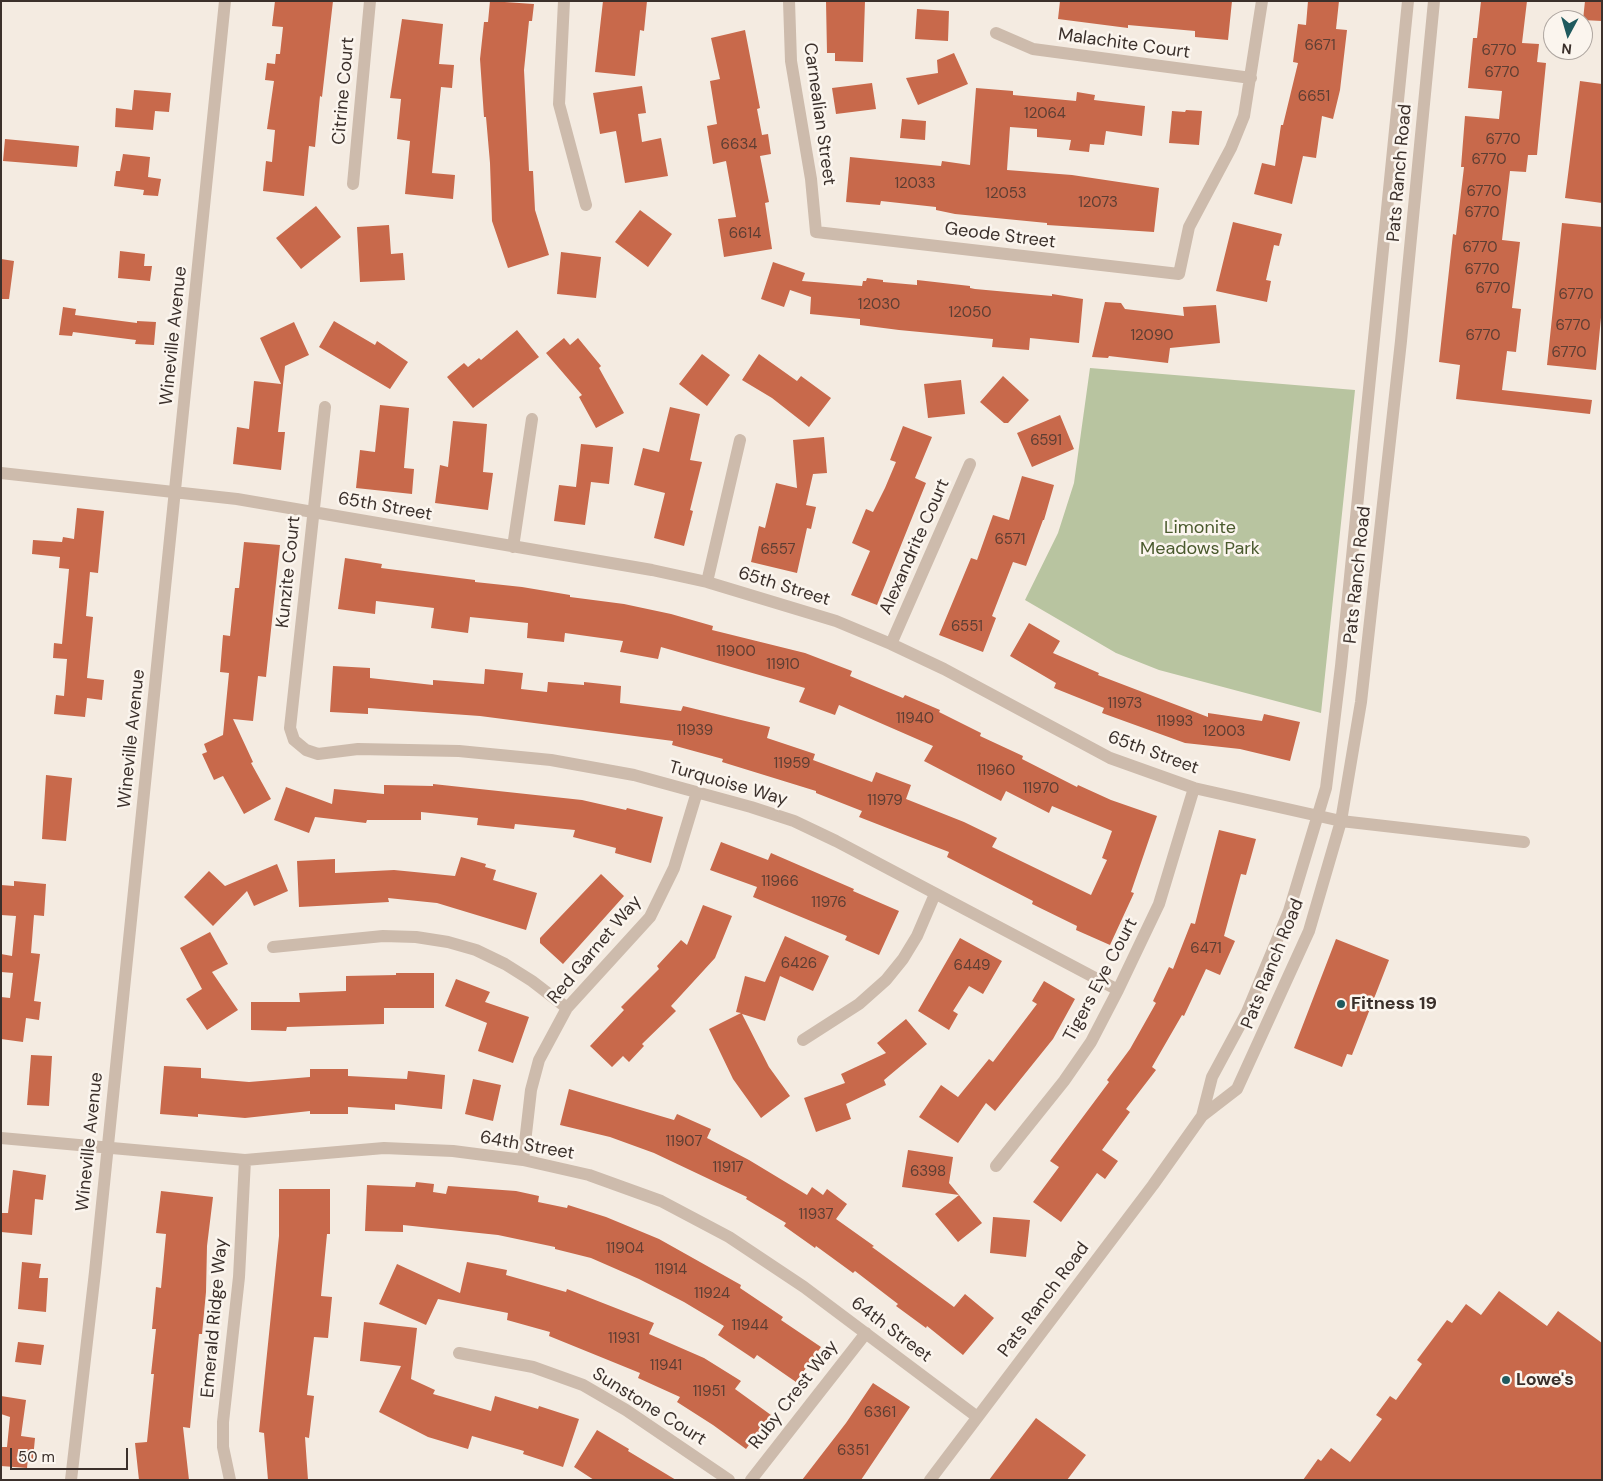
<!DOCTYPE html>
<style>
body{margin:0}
#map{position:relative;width:1603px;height:1481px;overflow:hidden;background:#f4ebe1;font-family:"DM Sans",sans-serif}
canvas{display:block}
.frame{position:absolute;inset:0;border:2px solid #3b302b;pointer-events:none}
.north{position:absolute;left:1543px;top:10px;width:50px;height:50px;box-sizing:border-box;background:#fbf5ee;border:1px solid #aea6a0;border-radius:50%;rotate:186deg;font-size:14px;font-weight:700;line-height:20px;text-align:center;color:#3b302b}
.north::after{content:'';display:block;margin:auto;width:18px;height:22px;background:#1f5a5e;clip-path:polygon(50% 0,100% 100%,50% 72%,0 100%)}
.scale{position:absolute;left:10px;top:1448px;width:118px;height:22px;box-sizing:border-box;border:2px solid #3b302b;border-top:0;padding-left:6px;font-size:15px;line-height:18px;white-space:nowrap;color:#3b302b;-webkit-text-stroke:4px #fbf5ee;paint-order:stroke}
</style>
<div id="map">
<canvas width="1603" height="1481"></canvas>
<div class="frame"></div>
<div class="north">N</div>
<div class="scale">50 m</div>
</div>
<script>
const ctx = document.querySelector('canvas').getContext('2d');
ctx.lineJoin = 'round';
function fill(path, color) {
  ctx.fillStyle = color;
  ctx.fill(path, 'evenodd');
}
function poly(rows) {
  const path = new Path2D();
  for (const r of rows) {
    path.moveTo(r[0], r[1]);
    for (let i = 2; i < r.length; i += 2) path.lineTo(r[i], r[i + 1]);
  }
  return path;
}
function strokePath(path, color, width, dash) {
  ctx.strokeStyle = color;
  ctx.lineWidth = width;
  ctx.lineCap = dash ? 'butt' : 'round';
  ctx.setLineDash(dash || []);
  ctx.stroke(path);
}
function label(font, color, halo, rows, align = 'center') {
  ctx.font = font + ' "DM Sans",sans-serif';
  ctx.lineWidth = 5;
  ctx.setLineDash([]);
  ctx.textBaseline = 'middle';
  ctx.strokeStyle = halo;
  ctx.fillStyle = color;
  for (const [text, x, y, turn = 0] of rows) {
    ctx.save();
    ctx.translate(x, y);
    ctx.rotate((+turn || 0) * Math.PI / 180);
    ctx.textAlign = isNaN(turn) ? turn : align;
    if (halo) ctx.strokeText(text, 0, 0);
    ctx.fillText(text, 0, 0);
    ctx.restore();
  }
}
fill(poly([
 [1090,368,1355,390,1321,713,1159,670,1116,653,1025,600,1058,533,1074,483]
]), '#b8c4a0');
fill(poly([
 [275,1,333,1,322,97,320,96,315,147,309,146,304,196,263,191,266,161,272,162,275,130,267,129,274,81,265,80,267,63,275,64,276,54,280,54,283,27,272,26],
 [490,1,534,4,532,21,529,21,524,70,529,171,533,171,535,210,549,255,508,268,492,221,490,163,486,117,484,117,480,59,484,22,488,22],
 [603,1,647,1,644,31,640,30,635,76,595,72],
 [826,1,865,1,863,62,835,61,835,53,827,53],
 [1060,1,1232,1,1228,40,1195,37,1195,31,1128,25,1128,28,1058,19],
 [1308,1,1339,1,1336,29,1347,30,1340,90,1333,119,1322,116,1316,158,1303,156,1292,204,1254,194,1262,163,1275,166,1281,125,1283,125,1298,63,1293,62,1298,24,1306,25],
 [1481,1,1527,1,1522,43,1539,44,1537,62,1546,63,1537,155,1528,155,1526,172,1510,171,1502,240,1520,242,1512,308,1521,309,1516,352,1507,351,1502,390,1592,400,1590,414,1456,399,1460,365,1439,362,1453,234,1456,235,1464,167,1461,167,1465,116,1499,119,1502,91,1468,88,1473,38,1477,38],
 [1585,1,1602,1,1602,21,1583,20],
 [917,9,949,11,948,41,915,39],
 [402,19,443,24,439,64,454,65,452,88,441,87,432,173,455,175,453,199,405,194,410,141,397,139,401,99,390,98],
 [745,30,760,108,757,109,762,135,768,134,771,154,760,156,769,202,765,203,772,249,724,257,718,219,736,217,726,161,713,164,707,126,717,124,710,81,720,79,711,38],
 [954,53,968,84,918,105,906,78,938,73,937,60],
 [1580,81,1602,84,1602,203,1565,198],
 [872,83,876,109,836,114,832,88],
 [642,86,646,113,638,114,642,142,661,138,668,176,625,183,616,131,600,134,593,93],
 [976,88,1013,91,1013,95,1076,101,1077,92,1095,95,1094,100,1145,106,1142,136,1106,131,1104,145,1090,144,1089,152,1069,150,1071,140,1037,137,1037,129,1010,127,1007,170,1072,175,1159,188,1154,232,1047,225,1047,223,955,214,936,210,936,207,881,201,880,205,846,202,850,157,941,166,942,161,970,165],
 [134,90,171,93,169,112,155,111,153,130,115,127,116,108,132,110],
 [1186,110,1202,111,1199,145,1169,143,1172,111,1185,112],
 [902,119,926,121,925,140,900,138],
 [5,139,79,146,77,167,3,161],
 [123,154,150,157,148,177,161,179,158,196,143,195,144,190,114,186,116,171,120,171],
 [316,206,341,237,301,269,276,238],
 [640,210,672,234,648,267,615,242],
 [1233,222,1282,234,1279,246,1274,245,1266,280,1271,281,1267,302,1216,291],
 [1562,223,1602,227,1602,307,1596,370,1547,365],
 [389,225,391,254,403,253,405,280,360,282,357,227],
 [120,251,145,254,144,266,152,266,150,281,118,278],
 [561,252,601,257,596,298,557,294],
 [1,259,14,261,9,299,1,299],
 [773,262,805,273,802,281,862,286,863,281,866,281,867,278,883,280,883,282,917,285,917,280,970,286,970,288,975,289,1052,296,1052,294,1083,299,1079,343,1030,338,1029,350,992,347,993,339,899,330,860,325,860,319,810,314,811,297,790,290,784,307,761,299],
 [1105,302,1121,303,1125,309,1184,316,1183,307,1216,305,1220,343,1170,348,1168,363,1109,356,1108,358,1092,357],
 [63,307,76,309,75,315,137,323,137,321,156,322,154,345,135,344,136,340,73,332,72,336,59,335],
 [334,321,375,345,377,341,408,362,390,389,319,347],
 [294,322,309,355,285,366,278,432,285,432,281,470,233,464,237,427,249,429,254,381,281,384,260,338],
 [517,330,539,357,473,408,447,377,464,363,468,367,479,358,481,360],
 [564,338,570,345,578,338,601,366,599,368,624,413,596,428,579,397,582,395,546,353],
 [702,354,730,375,707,406,679,384],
 [759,354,797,381,801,376,831,398,809,427,772,398,742,380],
 [1003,376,1029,400,1008,423,1004,423,980,402],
 [961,380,965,414,928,418,924,384],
 [380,405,409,408,404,468,414,469,412,494,356,488,360,450,375,452],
 [670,407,700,414,690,460,702,462,690,510,693,511,684,546,654,538,665,493,634,485,643,448,659,452],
 [1060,415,1074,449,1032,467,1017,433],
 [453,421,487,424,483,472,493,473,488,510,435,503,440,465,448,467],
 [903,426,932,437,915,478,926,483,877,605,851,595,870,551,852,543,866,509,873,512,885,488,896,462,890,460],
 [824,437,827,473,813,474,806,505,816,507,811,529,807,528,797,573,751,562,759,526,765,528,776,483,797,488,793,440],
 [581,444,613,447,609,484,591,482,585,525,554,521,559,485,576,487],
 [1022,476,1054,485,1044,520,1043,520,1026,566,1013,562,992,616,996,618,983,652,939,635,971,558,977,560,993,515,1009,520],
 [77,508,104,511,98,573,90,572,86,616,93,617,87,678,104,680,102,700,87,698,85,717,54,714,56,695,64,696,67,659,53,658,54,643,62,644,69,569,59,568,60,557,32,554,33,540,62,542,63,537,74,539],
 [244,542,280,545,266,677,258,676,253,721,233,719,253,762,251,763,271,799,244,814,223,776,214,780,202,754,207,752,204,744,223,735,229,673,220,672,223,635,230,636,235,588,239,588],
 [345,558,382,564,381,568,475,580,475,582,522,587,570,595,570,597,624,604,671,614,713,626,712,630,805,653,852,671,850,676,903,698,905,695,940,710,939,712,981,733,980,736,1023,756,1022,759,1077,787,1078,785,1111,800,1157,816,1131,892,1134,893,1110,945,1076,930,1077,926,1032,904,1033,901,947,857,949,852,859,817,862,811,816,793,816,791,722,762,723,759,672,745,673,741,480,716,368,708,368,714,330,712,333,666,370,668,370,678,433,685,433,680,484,684,485,669,523,673,521,689,547,692,548,682,584,685,584,682,621,686,620,703,681,711,683,706,770,727,767,738,815,754,813,760,872,782,876,772,911,785,906,799,964,822,997,838,992,847,1091,895,1107,860,1102,858,1112,831,1052,806,1049,813,1006,791,1001,801,924,761,933,746,839,705,835,715,799,702,805,688,661,647,658,659,620,652,623,641,565,633,564,642,527,638,528,623,470,617,468,633,431,628,434,608,376,601,375,614,338,609],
 [1029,623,1060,641,1053,653,1099,673,1098,675,1208,717,1208,713,1262,721,1264,714,1300,722,1290,761,1240,749,1185,743,1102,713,1104,708,1054,688,1056,683,1010,656],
 [46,775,72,778,66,841,42,839],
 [433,784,582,800,626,810,627,808,663,817,651,863,615,853,616,848,573,837,575,830,515,824,514,829,477,825,478,818,421,812,421,820,367,820,366,823,315,817,309,833,274,820,286,787,332,804,334,789,384,794,384,785,433,786],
 [1219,830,1256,839,1246,875,1241,874,1224,936,1235,941,1220,975,1206,969,1184,1016,1182,1015,1152,1067,1156,1070,1126,1109,1130,1112,1102,1150,1118,1161,1105,1179,1097,1173,1061,1222,1033,1202,1059,1167,1050,1161,1109,1082,1107,1080,1130,1049,1156,1003,1153,1001,1169,967,1173,969,1191,923,1195,924],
 [721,842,768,860,771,853,854,889,853,891,899,911,879,955,845,940,847,936,753,897,757,887,710,870],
 [461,857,486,864,485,867,496,870,493,880,537,893,526,930,437,903,388,898,389,902,299,907,297,861,335,859,335,873,394,870,455,876],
 [277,864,288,891,254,906,247,891,213,926,184,897,209,871,225,886],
 [601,874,624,896,563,964,540,943,540,938],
 [14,881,46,884,44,916,34,915,31,953,40,954,34,1001,41,1002,39,1020,26,1018,23,1042,1,1039,1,997,10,998,13,973,1,972,1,954,12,956,16,916,1,915,1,885,14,886],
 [703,905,732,916,715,958,671,1006,676,1011,642,1044,644,1046,629,1062,623,1056,612,1067,590,1046,624,1010,621,1007,659,969,657,966,681,940,687,945],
 [210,932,228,964,212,972,238,1010,207,1030,186,999,202,989,180,948],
 [785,936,829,956,813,991,780,976,765,1021,742,1014,769,1067,790,1096,761,1118,733,1079,709,1029,741,1013,736,1012,745,976,765,982],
 [960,938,1002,961,983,994,969,986,953,1011,958,1014,949,1030,918,1011],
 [1336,939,1389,960,1352,1055,1347,1054,1342,1067,1294,1048],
 [396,973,434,973,434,1008,384,1008,384,1024,287,1027,286,1031,251,1030,251,1002,300,1002,299,993,346,991,346,976,396,975],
 [456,979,490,992,485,1002,529,1017,513,1063,478,1051,487,1023,445,1006],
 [1044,981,1075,999,1053,1039,995,1111,986,1103,958,1143,919,1117,941,1085,958,1097,989,1059,993,1062,1037,1004,1032,1001],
 [906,1019,927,1044,884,1080,886,1085,846,1104,851,1119,816,1132,804,1098,845,1083,841,1074,886,1053,877,1043],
 [31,1055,52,1056,49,1106,27,1105],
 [164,1066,201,1068,201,1078,249,1082,310,1077,310,1069,348,1069,348,1076,407,1079,408,1071,445,1075,442,1109,395,1104,395,1110,348,1107,348,1114,310,1114,310,1111,245,1118,198,1114,198,1117,160,1114],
 [473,1079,501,1085,493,1121,465,1114],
 [569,1089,674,1120,677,1114,711,1129,707,1138,749,1160,807,1195,812,1187,823,1195,827,1189,847,1204,836,1219,874,1246,872,1247,954,1307,965,1294,994,1318,963,1355,927,1326,926,1328,896,1306,898,1304,855,1271,853,1273,816,1246,815,1248,784,1226,786,1223,746,1199,747,1197,654,1153,610,1137,560,1125],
 [908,1150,953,1157,949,1183,959,1195,902,1187],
 [13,1170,46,1175,43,1200,35,1199,32,1235,1,1232,1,1213,8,1213],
 [416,1182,434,1184,433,1192,446,1194,448,1186,516,1191,539,1196,538,1202,567,1208,568,1205,606,1217,659,1239,741,1285,740,1288,783,1317,781,1320,821,1347,796,1382,757,1355,754,1359,718,1335,724,1326,684,1302,639,1279,591,1258,555,1249,555,1247,498,1235,403,1225,403,1232,365,1231,367,1185,415,1187],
 [279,1189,330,1189,330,1234,327,1234,321,1296,332,1297,328,1338,314,1337,307,1395,314,1396,309,1438,305,1437,308,1480,268,1480,264,1433,259,1432,279,1236],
 [161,1191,213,1197,207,1246,206,1292,202,1334,199,1334,190,1428,183,1427,189,1480,139,1480,135,1443,147,1442,154,1374,151,1374,156,1329,152,1329,156,1287,161,1288,166,1234,156,1233],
 [959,1195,982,1223,958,1242,935,1214],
 [993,1217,1030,1220,1026,1257,990,1253],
 [22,1262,41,1264,39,1278,48,1278,46,1312,18,1309],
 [467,1262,507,1270,506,1275,566,1292,567,1289,654,1323,649,1334,704,1358,741,1381,735,1389,771,1415,746,1449,713,1425,677,1402,680,1397,638,1378,640,1373,549,1336,550,1332,507,1320,508,1313,438,1299,426,1325,379,1304,397,1264,460,1293],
 [1499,1291,1547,1326,1558,1311,1602,1343,1602,1480,1303,1480,1318,1459,1321,1461,1331,1448,1350,1462,1382,1419,1376,1415,1390,1396,1396,1400,1422,1364,1417,1360,1447,1320,1452,1323,1466,1304,1481,1315],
 [364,1322,417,1328,411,1379,435,1390,433,1394,491,1411,495,1396,538,1409,539,1406,579,1419,563,1467,523,1454,524,1451,472,1436,468,1449,428,1437,379,1412,401,1366,360,1361],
 [18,1342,44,1345,41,1365,15,1362],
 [873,1383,910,1407,861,1480,802,1480,846,1423],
 [1,1396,26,1400,21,1436,35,1438,33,1459,28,1458,27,1468,1,1466,1,1447,7,1447,10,1417,1,1414],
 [1036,1418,1086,1455,1067,1480,989,1480],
 [597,1430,629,1449,628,1451,676,1480,594,1480,574,1467]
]), '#c8694b');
strokePath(poly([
 [564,1,559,104,586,205],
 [789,1,791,61,811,179,816,232,1179,274,1189,227,1231,148,1244,116,1262,1],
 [996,33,1033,49,1251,78],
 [353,184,370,1],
 [325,407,290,728,294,740,306,750,318,754,358,749,459,751,551,760,634,775,751,807,794,821,836,841,1118,990],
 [1,473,237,499,652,570,707,582,836,621,891,644,944,669,1110,758,1194,788,1341,821,1524,842],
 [513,547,532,419],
 [707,582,740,440],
 [891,644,970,464],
 [273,947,383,936,416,937,448,942,476,950,505,964,532,981,567,1008],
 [803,1040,859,1004,886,980,903,959,917,936,935,894],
 [1202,1116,1237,1089,1309,931,1341,821,1361,702,1401,341,1434,1],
 [1,1138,245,1160,384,1148,453,1151,523,1160,589,1175,661,1201,729,1237,804,1287,976,1416],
 [523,1160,531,1090,539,1060,567,1008,650,917,674,868,697,792],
 [996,1166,1064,1081,1091,1042,1118,990,1159,904,1194,788],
 [459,1353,533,1367,583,1385,626,1410,729,1480],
 [71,1480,95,1272,225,1],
 [230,1480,223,1447,223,1422,239,1277,245,1160],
 [751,1480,866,1333],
 [930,1480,1153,1185,1202,1116,1212,1077,1247,1012,1289,911,1326,788,1341,666,1408,1]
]), '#cdbbac', 12);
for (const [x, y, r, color] of [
 [1341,1004,5,"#1f5a5e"],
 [1506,1380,5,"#1f5a5e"]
]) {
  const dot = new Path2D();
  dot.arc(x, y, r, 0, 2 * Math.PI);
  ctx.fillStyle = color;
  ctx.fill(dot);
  strokePath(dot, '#fbf5ee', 2);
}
label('15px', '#5e3e33', null, [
 ["6671",1320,46],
 ["6770",1499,51],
 ["6770",1502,73],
 ["6651",1314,97],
 ["12064",1045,114],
 ["6770",1503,140],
 ["6634",739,145],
 ["6770",1489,160],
 ["12033",915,184],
 ["6770",1484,192],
 ["12053",1006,194],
 ["12073",1098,203],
 ["6770",1482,213],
 ["6614",745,234],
 ["6770",1480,248],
 ["6770",1482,270],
 ["6770",1493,289],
 ["6770",1576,295],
 ["12030",879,305],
 ["12050",970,313],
 ["6770",1573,326],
 ["12090",1152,336],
 ["6770",1483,336],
 ["6770",1569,353],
 ["6591",1046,441],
 ["6571",1010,540],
 ["6557",778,550],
 ["6551",967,627],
 ["11900",736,652],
 ["11910",783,665],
 ["11973",1125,704],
 ["11940",915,719],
 ["11993",1175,722],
 ["11939",695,731],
 ["12003",1224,732],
 ["11959",792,764],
 ["11960",996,771],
 ["11970",1041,789],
 ["11979",885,801],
 ["11966",780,882],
 ["11976",829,903],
 ["6471",1206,949],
 ["6426",799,964],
 ["6449",972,966],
 ["11907",684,1142],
 ["11917",728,1168],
 ["6398",928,1172],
 ["11937",816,1215],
 ["11904",625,1249],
 ["11914",671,1270],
 ["11924",712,1294],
 ["11944",750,1326],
 ["11931",624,1339],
 ["11941",666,1366],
 ["11951",709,1392],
 ["6361",880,1413],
 ["6351",853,1451]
]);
label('18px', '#3b302b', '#fbf5ee', [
 ["Malachite Court",1124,44,8],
 ["Citrine Court",344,91,-85],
 ["Carnealian Street",819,114,82],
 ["Pats Ranch Road",1400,173,-85],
 ["Geode Street",1000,236,7],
 ["Wineville Avenue",174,336,-84],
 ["65th Street",385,507,10],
 ["Alexandrite Court",915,547,-66],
 ["Kunzite Court",289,572,-84],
 ["Pats Ranch Road",1358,575,-84],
 ["65th Street",784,587,17],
 ["Wineville Avenue",132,739,-84],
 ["65th Street",1153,753,20],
 ["Turquoise Way",728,784,16],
 ["Red Garnet Way",595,950,-50],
 ["Pats Ranch Road",1273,964,-68],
 ["Tigers Eye Court",1101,980,-62],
 ["Wineville Avenue",90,1142,-84],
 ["64th Street",527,1146,10],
 ["Pats Ranch Road",1044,1300,-53],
 ["Emerald Ridge Way",215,1318,-85],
 ["64th Street",891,1330,37],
 ["Ruby Crest Way",794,1395,-52],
 ["Sunstone Court",649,1407,32]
]);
label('18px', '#4a5a2e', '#fbf5ee', [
 ["Limonite",1200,528],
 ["Meadows Park",1200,549]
]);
label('bold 18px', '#3b302b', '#fbf5ee', [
 ["Fitness 19",1351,1004],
 ["Lowe's",1516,1380]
], 'left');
</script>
